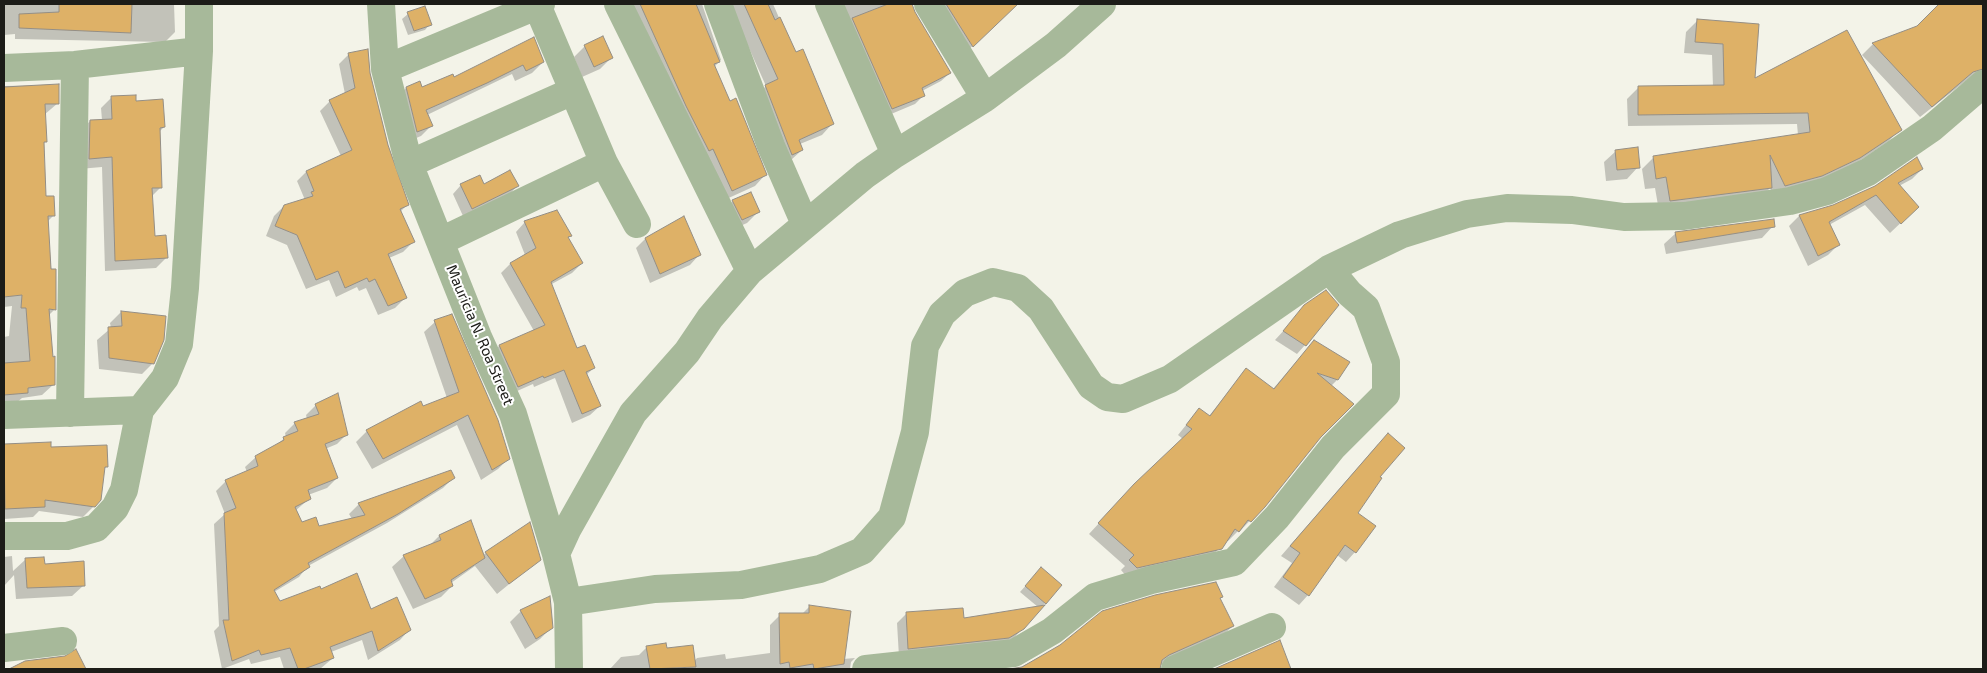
<!DOCTYPE html>
<style>
body{margin:0}
#map{position:relative;width:1987px;height:673px;overflow:hidden;background:#f3f3e8;font-family:"Exo 2",sans-serif}
canvas{display:block}
.frame{position:absolute;inset:0;border:5px solid #1c1c18;pointer-events:none}
</style>
<div id="map">
<canvas width="1987" height="673"></canvas>
<div class="frame"></div>
</div>
<script>
const ctx = document.querySelector('canvas').getContext('2d');
ctx.lineJoin = 'round';
function fill(path, color) {
  ctx.fillStyle = color;
  ctx.fill(path, 'evenodd');
}
function poly(rows) {
  const path = new Path2D();
  for (const r of rows) {
    path.moveTo(r[0], r[1]);
    for (let i = 2; i < r.length; i += 2) path.lineTo(r[i], r[i + 1]);
  }
  return path;
}
function strokePath(path, color, width, dash) {
  ctx.strokeStyle = color;
  ctx.lineWidth = width;
  ctx.lineCap = dash ? 'butt' : 'round';
  ctx.setLineDash(dash || []);
  ctx.stroke(path);
}
function label(font, color, halo, rows, align = 'center') {
  ctx.font = font + ' "Exo 2",sans-serif';
  ctx.lineWidth = 4;
  ctx.setLineDash([]);
  ctx.textBaseline = 'middle';
  ctx.strokeStyle = halo;
  ctx.fillStyle = color;
  for (const [text, x, y, turn = 0] of rows) {
    ctx.save();
    ctx.translate(x, y);
    ctx.rotate((+turn || 0) * Math.PI / 180);
    ctx.textAlign = isNaN(turn) ? turn : align;
    if (halo) ctx.strokeText(text, 0, 0);
    ctx.fillText(text, 0, 0);
    ctx.restore();
  }
}
fill(poly([
 [4,4,174,4,175,32,165,42,15,39,15,34,4,35],
 [622,4,702,4,721,60,714,67,765,175,755,186,722,201],
 [718,4,773,4,795,54,832,124,822,135,800,144,802,150,791,160,755,97,766,86,740,28],
 [832,4,911,4,913,13,950,73,941,81,922,91,924,95,915,104,884,117],
 [927,4,1016,4,961,57],
 [1940,4,1983,4,1983,45,1978,51,1983,56,1983,85,1967,80,1920,117,1862,55,1873,44,1917,28],
 [425,7,430,24,425,30,408,35,402,19,408,14],
 [1697,21,1757,25,1753,80,1900,129,1889,141,1848,169,1774,197,1770,188,1760,199,1659,211,1655,188,1645,189,1642,169,1653,158,1798,135,1797,124,1628,126,1627,99,1639,87,1713,87,1712,55,1684,53,1686,32],
 [533,39,543,62,532,73,515,81,512,74,427,115,431,126,421,136,407,142,396,98,406,88,422,89,453,79],
 [585,46,611,58,600,69,582,77,574,57],
 [349,54,369,73,386,145,407,205,400,212,413,242,403,252,389,258,405,298,395,308,378,315,366,288,359,291,357,287,336,297,329,280,306,289,287,245,266,236,274,216,284,206,305,200,297,181,306,172,341,156,320,111,330,101,345,94,339,64],
 [58,85,58,103,44,115,46,141,43,144,45,198,54,215,47,222,55,309,49,315,54,384,42,395,22,398,15,404,4,405,4,337,9,336,12,306,4,307,4,86],
 [112,97,135,102,164,127,159,132,161,187,151,197,154,237,166,258,156,268,105,271,102,167,79,169,80,132,90,121,102,120,101,108],
 [1616,151,1638,167,1627,179,1606,181,1604,162],
 [1922,169,1912,179,1899,186,1907,217,1890,233,1865,205,1829,225,1839,244,1828,255,1808,266,1789,226,1799,216,1834,206],
 [461,185,484,185,517,186,509,195,463,216,453,194],
 [733,201,758,212,747,223,731,230,722,212],
 [525,222,570,236,568,238,582,263,572,273,550,285,577,350,594,368,586,375,600,406,590,415,572,423,555,378,534,387,533,384,508,395,490,355,499,346,534,331,501,273,510,264,525,255,516,232],
 [1773,226,1762,238,1666,254,1664,244,1676,233],
 [645,239,699,255,690,265,650,283,636,248],
 [121,312,153,363,142,374,99,369,97,340,111,328,110,323],
 [1297,316,1305,345,1297,354,1275,340],
 [435,322,509,458,498,469,481,480,457,425,372,469,356,442,367,431,447,398,424,332],
 [1314,341,1337,380,1331,386,1320,436,1264,506,1240,531,1239,530,1228,541,1226,539,1211,558,1127,577,1121,570,1125,566,1089,534,1124,496,1183,439,1178,435,1199,409,1209,416,1246,370,1272,390],
 [316,405,347,434,337,444,325,449,337,478,327,488,308,495,309,499,295,511,301,524,319,528,352,519,349,514,359,504,453,478,443,488,387,523,308,566,299,577,274,592,279,603,321,591,410,629,400,640,368,660,362,640,331,652,333,658,320,669,284,669,280,657,251,664,249,659,222,669,214,631,219,626,214,524,225,514,216,491,226,481,247,472,245,467,256,457,275,446,286,437,285,433,295,423,307,419,306,415],
 [50,443,50,448,107,466,103,470,100,500,83,517,39,511,33,517,4,519,4,445],
 [1378,444,1378,477,1357,514,1355,552,1346,562,1337,555,1308,595,1299,605,1274,587,1292,563,1281,556],
 [470,521,483,555,529,524,540,559,497,594,475,566,451,583,452,586,441,597,413,609,392,567,404,556,429,546,439,536],
 [12,556,13,571,26,559,44,565,84,585,72,596,16,599,14,575,4,586,4,557],
 [1036,574,1061,585,1014,638,999,647,899,657,897,623,906,614,963,619,1038,607,1020,592],
 [1222,597,1219,599,1233,626,1222,636,1159,666,1158,669,1017,669,1061,646],
 [810,606,843,659,855,658,851,662,850,669,687,669,697,658,725,654,726,659,770,653,770,625,780,615,802,614],
 [521,611,551,628,540,639,525,649,510,622],
 [1279,642,1290,669,1217,669],
 [647,647,666,650,680,648,668,669,610,669,621,657,639,655],
 [76,650,85,669,15,669,18,666,66,658]
]), '#0003');
const building = poly([
 [59,4,132,4,131,33,19,28,19,14,59,12,59,4],
 [640,4,696,4,720,62,714,64,730,101,736,98,767,175,732,191,713,149,709,151,686,106,640,4],
 [744,4,768,4,775,20,780,17,796,52,803,49,834,124,799,140,803,150,792,155,765,85,778,79,744,4],
 [888,4,912,4,915,12,951,73,922,88,925,96,892,109,852,18,888,4],
 [946,4,1018,4,973,47,946,4],
 [1939,4,1983,4,1983,69,1973,72,1932,107,1872,43,1917,26,1939,4],
 [425,6,432,25,414,31,407,12,425,6],
 [1697,19,1759,24,1755,78,1847,30,1902,130,1860,158,1822,176,1785,186,1770,155,1772,188,1670,201,1666,177,1656,179,1653,156,1810,132,1808,113,1638,115,1638,86,1724,85,1723,44,1695,42,1697,19],
 [603,36,613,58,594,67,584,45,603,36],
 [534,37,544,62,526,71,523,65,487,83,426,110,433,126,417,132,406,87,420,81,422,87,453,74,454,77,534,37],
 [368,49,370,73,388,145,409,205,400,209,415,242,388,254,407,298,388,306,375,279,369,282,367,278,345,288,338,271,316,280,297,235,275,226,284,205,313,196,311,192,314,191,306,171,352,150,329,100,355,88,348,53,368,49],
 [59,84,59,104,45,104,47,142,44,142,46,196,54,196,55,216,48,216,51,269,56,269,56,310,49,309,53,357,55,356,55,385,28,388,28,393,4,395,4,363,30,361,26,308,21,308,22,295,4,297,4,87,59,84],
 [136,95,136,101,163,99,165,127,160,128,162,188,152,188,155,236,166,235,168,258,115,261,112,157,89,159,90,120,112,119,111,96,136,95],
 [1638,147,1640,168,1617,170,1615,150,1638,147],
 [1917,157,1923,169,1898,183,1919,207,1901,224,1876,195,1829,222,1840,245,1818,256,1799,215,1833,205,1875,186,1917,157],
 [510,170,519,186,472,209,460,184,480,175,484,184,510,170],
 [751,192,760,212,742,220,732,200,751,192],
 [557,210,572,236,568,237,583,263,551,282,577,348,585,345,595,368,586,372,601,406,582,414,564,370,544,378,543,376,518,387,499,345,545,325,510,263,536,248,524,221,557,210],
 [684,216,701,255,660,274,645,238,684,216],
 [1774,219,1775,227,1677,243,1675,232,1774,219],
 [1326,290,1339,305,1306,346,1283,331,1304,305,1326,290],
 [121,311,166,316,164,340,154,364,109,358,108,327,122,326,121,311],
 [452,314,498,420,510,459,492,470,468,415,383,459,366,430,421,401,423,406,459,392,434,320,452,314],
 [1314,340,1350,362,1338,380,1317,373,1354,404,1321,437,1265,507,1251,522,1248,520,1239,532,1235,529,1222,549,1137,568,1129,560,1134,555,1098,523,1134,484,1192,429,1186,425,1199,408,1210,416,1246,368,1274,389,1314,340],
 [338,393,348,435,325,444,338,478,308,490,311,499,295,507,302,522,316,517,319,526,365,515,358,503,451,470,455,478,398,514,308,563,310,567,274,590,280,601,320,586,321,589,357,573,371,609,397,597,411,630,378,651,372,631,330,647,334,658,304,669,298,669,290,648,261,655,259,650,232,661,223,620,229,620,224,513,236,508,225,480,258,466,255,456,284,440,283,437,298,431,294,422,319,414,315,404,338,393],
 [1388,433,1405,448,1380,477,1382,478,1358,513,1376,526,1356,553,1345,545,1309,596,1283,577,1300,553,1290,546,1388,433],
 [51,442,51,447,107,445,108,467,105,467,101,500,95,507,45,500,45,507,5,509,4,444,51,442],
 [471,520,485,558,451,580,453,586,425,599,403,555,441,540,439,535,471,520],
 [530,522,541,560,509,584,485,552,530,522],
 [44,557,45,564,84,561,85,586,27,588,25,558,44,557],
 [1041,567,1062,585,1046,604,1025,586,1041,567],
 [1216,582,1223,597,1220,598,1234,626,1169,655,1162,660,1160,669,1009,669,1022,667,1060,645,1102,611,1155,595,1216,582],
 [550,596,553,628,536,639,520,610,550,596],
 [809,605,851,611,844,664,814,669,813,664,790,668,789,662,780,664,779,613,809,613,809,605],
 [1045,605,1024,629,1009,638,908,649,906,612,963,608,964,618,1045,605],
 [1280,640,1291,669,1214,669,1278,641,1280,640],
 [666,643,667,648,693,645,696,667,650,669,646,646,666,643],
 [76,649,86,669,9,669,25,661,65,656,76,649]
]);
fill(building, '#deb167');
strokePath(building, '#948e85', 1);
strokePath(poly([
 [381,4,385,69,409,164,478,337,513,414,556,554,568,602,569,669],
 [618,4,750,271],
 [718,4,771,146,805,224],
 [829,4,895,154],
 [928,4,985,98],
 [537,5,604,163,637,224],
 [4,68,75,65,199,51],
 [385,69,541,4],
 [409,164,573,91],
 [441,241,604,163],
 [70,413,75,65],
 [4,415,140,410],
 [4,536,67,536,96,528,115,508,124,490,140,410,165,378,179,344,185,288,199,51,199,4],
 [556,554,568,528,633,413,687,352,710,318,750,271,865,175,895,154,985,98,1056,45,1102,4],
 [568,602,655,589,741,585,820,569,862,551,892,517,915,432,925,346,942,314,965,293,993,282,1018,288,1041,309,1091,386,1107,397,1123,399,1170,379,1329,269,1400,235,1467,214,1507,208,1572,210,1624,217,1684,216,1790,201,1827,191,1868,172,1932,128,1983,84],
 [4,648,63,641],
 [866,669,1014,653,1052,631,1095,597,1151,580,1234,562,1277,517,1333,447,1386,394,1386,362,1366,308,1349,293,1329,269],
 [1175,669,1272,627]
]), '#a7b99a', 28);
label('15px', '#1c1c18', '#fff', [
 ["Mauricia N. Roa Street",480,335,67]
]);
</script>
